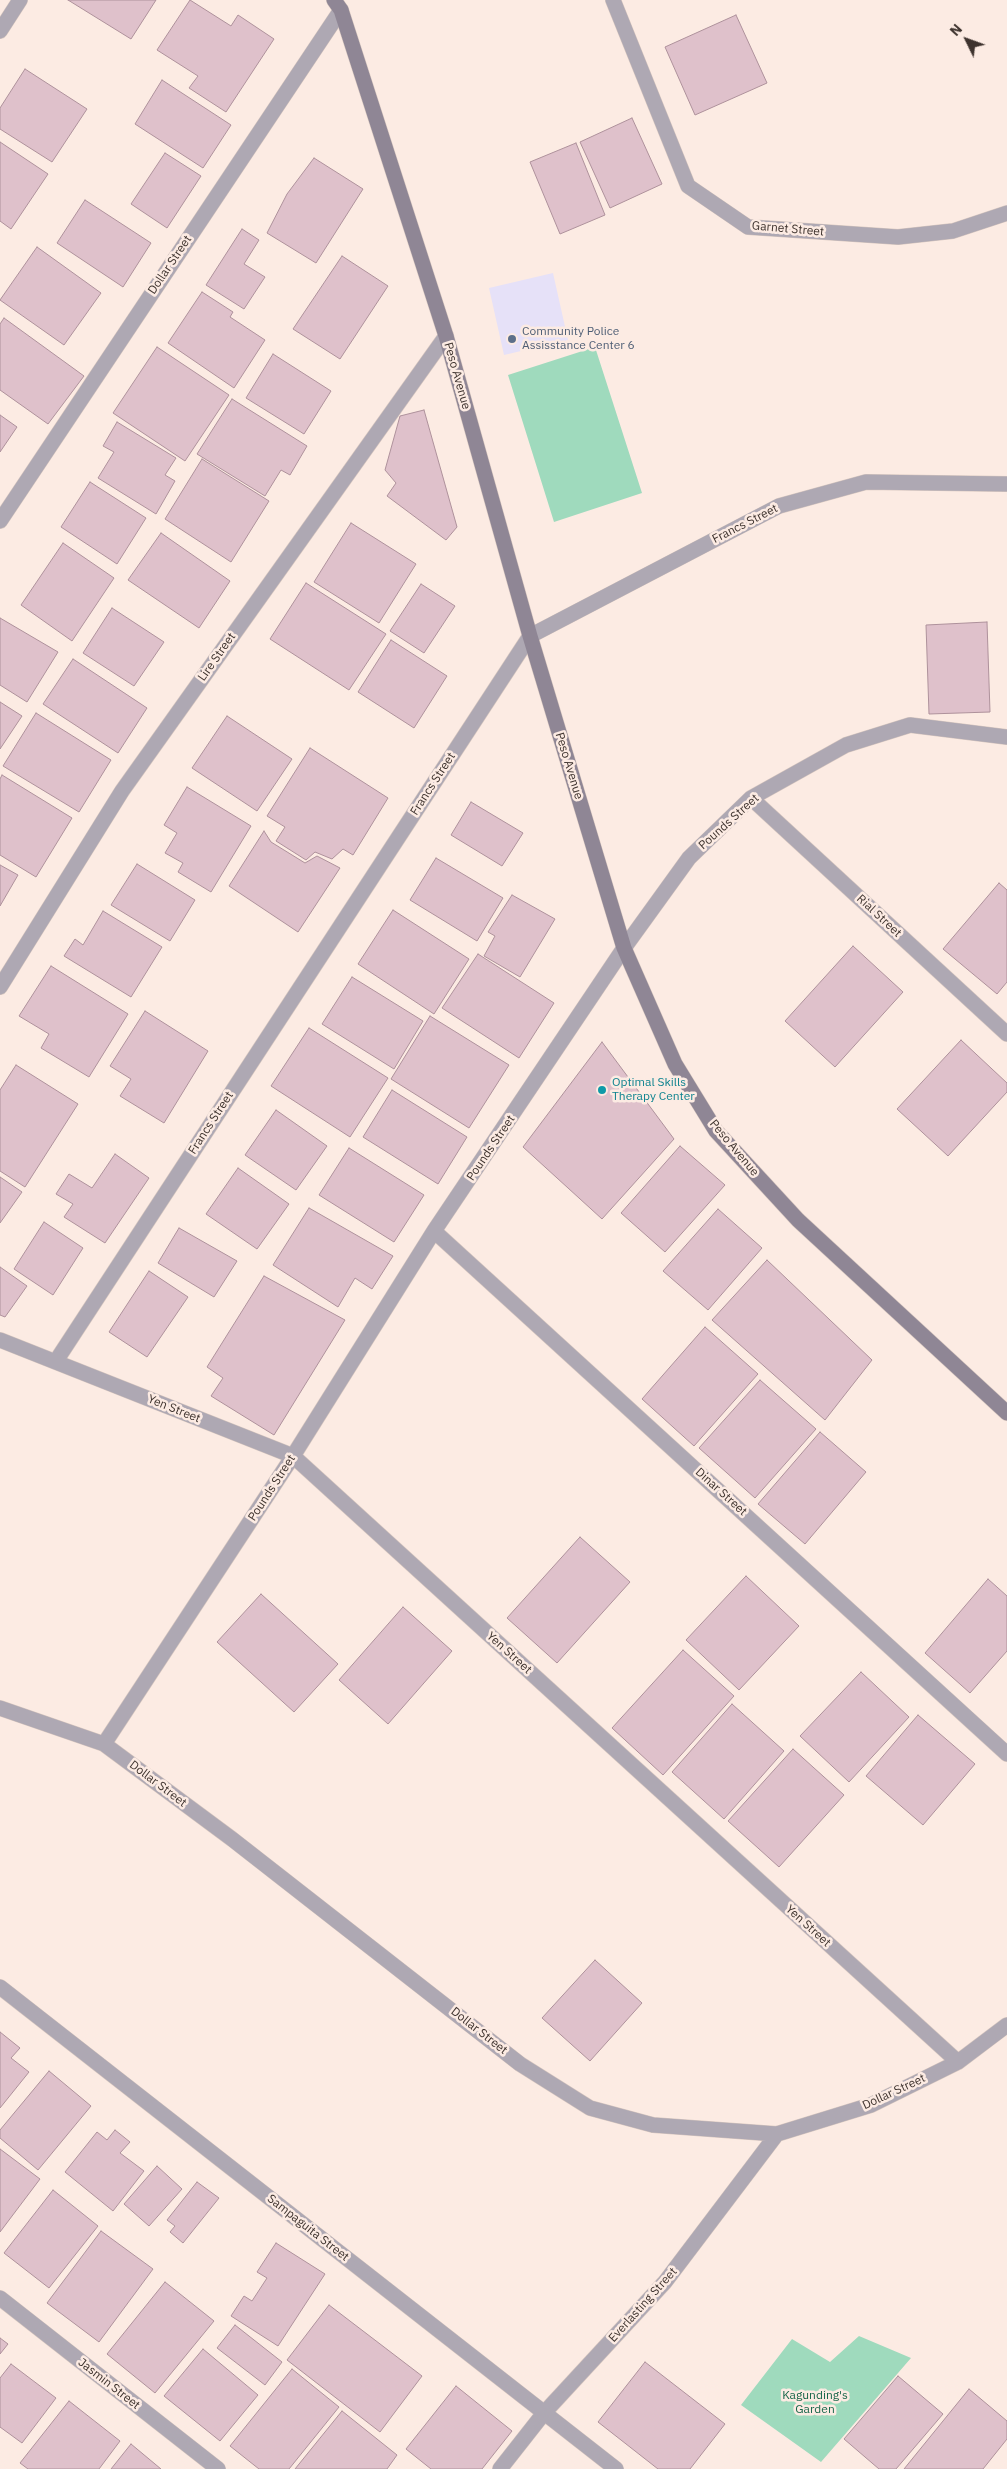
<!DOCTYPE html>
<style>
body{margin:0}
#map{position:relative;width:1007px;height:2469px;overflow:hidden;background:#fcebe3;font-family:"IBM Plex Sans",sans-serif}
canvas{display:block}
.north{position:absolute;left:942px;top:15px;width:50px;height:50px;-webkit-text-stroke:4px #fcebe3;paint-order:stroke;rotate:312deg;font-size:14px;font-weight:700;line-height:20px;text-align:center;color:#3e332e}
.north::after{content:'';display:block;margin:auto;width:18px;height:22px;background:#3e332e;clip-path:polygon(50% 0,100% 100%,50% 72%,0 100%)}
</style>
<div id="map">
<canvas width="1007" height="2469"></canvas>
<div class="north">N</div>
</div>
<script>
const ctx = document.querySelector('canvas').getContext('2d');
ctx.lineJoin = 'round';
function fill(path, color) {
  ctx.fillStyle = color;
  ctx.fill(path, 'evenodd');
}
function poly(rows) {
  const path = new Path2D();
  for (const r of rows) {
    path.moveTo(r[0], r[1]);
    for (let i = 2; i < r.length; i += 2) path.lineTo(r[i], r[i + 1]);
  }
  return path;
}
function strokePath(path, color, width, dash) {
  ctx.strokeStyle = color;
  ctx.lineWidth = width;
  ctx.lineCap = dash ? 'butt' : 'round';
  ctx.setLineDash(dash || []);
  ctx.stroke(path);
}
function label(font, color, halo, rows, align = 'center') {
  ctx.font = font + ' "IBM Plex Sans",sans-serif';
  ctx.lineWidth = 5;
  ctx.setLineDash([]);
  ctx.textBaseline = 'middle';
  ctx.strokeStyle = halo;
  ctx.fillStyle = color;
  for (const [text, x, y, turn = 0] of rows) {
    ctx.save();
    ctx.translate(x, y);
    ctx.rotate((+turn || 0) * Math.PI / 180);
    ctx.textAlign = isNaN(turn) ? turn : align;
    if (halo) ctx.strokeText(text, 0, 0);
    ctx.fillText(text, 0, 0);
    ctx.restore();
  }
}
fill(poly([
 [553,273,568,340,504,355,489,288]
]), '#e6e1f8');
fill(poly([
 [595,347,642,493,554,522,508,375],
 [859,2336,911,2358,821,2462,741,2405,792,2339,830,2362]
]), '#9fdabd');
const building = poly([
 [68,0,156,0,131,39,68,0],
 [190,0,231,26,238,15,274,39,226,112,189,88,198,76,157,50,190,0],
 [736,15,767,83,695,115,665,47,736,15],
 [25,69,87,109,52,162,0,129,0,108,25,69],
 [162,80,231,125,203,168,135,124,162,80],
 [632,118,662,184,610,208,580,142,632,118],
 [0,142,48,174,11,229,0,221,0,142],
 [576,143,605,215,560,234,530,162,576,143],
 [165,153,201,176,167,228,131,204,165,153],
 [314,158,363,189,316,263,267,233,287,194,314,158],
 [85,200,151,243,123,287,57,243,85,200],
 [242,229,259,240,244,264,265,277,244,309,206,285,242,229],
 [37,247,101,293,64,345,0,300,37,247],
 [342,256,388,286,340,359,293,329,342,256],
 [202,292,233,312,230,317,265,340,234,388,168,343,202,292],
 [4,318,84,376,48,424,0,390,0,324,4,318],
 [157,347,229,395,185,461,113,413,157,347],
 [273,354,331,391,304,434,246,398,273,354],
 [232,399,307,446,290,475,281,470,265,496,197,454,232,399],
 [424,410,457,527,446,540,387,496,396,483,385,470,400,416,424,410],
 [0,415,17,427,0,452,0,415],
 [117,422,176,458,165,475,175,481,156,514,98,478,114,452,103,446,117,422],
 [202,459,269,501,231,562,165,519,202,459],
 [90,482,146,518,117,564,61,527,90,482],
 [351,523,416,564,379,623,314,582,351,523],
 [161,533,230,581,199,628,128,580,161,533],
 [63,543,114,578,72,641,21,605,63,543],
 [306,583,386,634,349,690,270,639,306,583],
 [421,584,455,606,424,653,390,631,421,584],
 [112,608,164,642,134,686,83,653,112,608],
 [0,618,58,652,27,702,0,685,0,618],
 [987,622,990,712,929,714,926,625,987,622],
 [391,640,447,676,414,728,358,692,391,640],
 [73,659,147,708,118,753,43,704,73,659],
 [0,702,22,716,0,749,0,702],
 [36,713,111,760,79,812,3,766,36,713],
 [227,716,292,759,257,811,192,768,227,716],
 [310,748,388,798,353,855,343,849,332,859,315,852,306,860,276,841,285,827,267,816,310,748],
 [2,775,72,818,36,877,0,855,0,779,2,775],
 [187,787,251,826,211,892,178,872,183,863,165,853,177,833,164,825,187,787],
 [471,802,523,833,502,866,451,835,471,802],
 [264,831,271,842,305,863,317,856,340,868,298,932,229,886,264,831],
 [436,858,503,898,477,941,410,900,436,858],
 [137,864,195,900,170,941,111,905,137,864],
 [0,865,18,875,0,906,0,865],
 [999,883,1007,890,1007,982,997,994,943,949,999,883],
 [512,895,555,919,520,977,484,956,495,936,488,932,512,895],
 [393,910,469,959,434,1014,358,964,393,910],
 [103,911,162,947,131,997,64,956,75,939,83,945,103,911],
 [853,946,903,992,835,1067,785,1021,853,946],
 [478,954,554,1003,519,1058,442,1008,478,954],
 [51,966,128,1014,89,1077,41,1048,49,1034,19,1016,51,966],
 [352,977,423,1021,394,1069,322,1024,352,977],
 [145,1011,208,1051,164,1123,120,1096,131,1079,110,1066,145,1011],
 [430,1016,509,1065,469,1128,391,1079,430,1016],
 [309,1028,388,1078,350,1137,271,1086,309,1028],
 [961,1040,1007,1083,1007,1092,948,1156,897,1109,961,1040],
 [602,1042,674,1139,602,1219,523,1147,602,1042],
 [16,1065,78,1104,25,1187,0,1171,0,1090,16,1065],
 [392,1090,467,1137,438,1184,363,1137,392,1090],
 [276,1110,327,1146,296,1190,245,1155,276,1110],
 [680,1146,725,1185,665,1252,621,1213,680,1146],
 [349,1148,424,1195,394,1242,319,1195,349,1148],
 [115,1154,149,1178,105,1243,64,1217,73,1204,56,1194,69,1174,92,1188,115,1154],
 [238,1168,289,1204,257,1249,206,1214,238,1168],
 [0,1177,22,1192,0,1223,0,1177],
 [309,1208,393,1256,372,1289,355,1278,338,1307,273,1265,309,1208],
 [718,1209,762,1248,708,1310,663,1271,718,1209],
 [44,1222,83,1248,53,1295,14,1269,44,1222],
 [179,1228,237,1261,214,1297,158,1263,179,1228],
 [767,1260,872,1360,825,1420,712,1320,767,1260],
 [0,1267,27,1286,5,1317,0,1315,0,1267],
 [149,1271,188,1297,147,1357,109,1332,149,1271],
 [264,1276,345,1320,274,1435,211,1396,223,1378,207,1367,264,1276],
 [705,1327,758,1374,694,1446,642,1399,705,1327],
 [760,1380,816,1429,755,1498,699,1448,760,1380],
 [820,1432,866,1472,805,1544,758,1504,820,1432],
 [580,1537,630,1582,557,1663,507,1618,580,1537],
 [746,1576,799,1626,739,1690,686,1640,746,1576],
 [988,1579,1007,1596,1007,1651,970,1693,925,1653,988,1579],
 [261,1594,338,1664,294,1712,217,1642,261,1594],
 [403,1607,452,1651,388,1724,339,1680,403,1607],
 [683,1650,734,1696,663,1775,612,1728,683,1650],
 [861,1672,909,1717,849,1782,800,1736,861,1672],
 [732,1704,784,1751,724,1819,672,1772,732,1704],
 [918,1715,975,1764,923,1825,866,1776,918,1715],
 [793,1749,844,1795,779,1867,728,1821,793,1749],
 [595,1960,642,2003,590,2061,542,2018,595,1960],
 [0,2032,20,2048,11,2058,29,2072,0,2108,0,2032],
 [49,2071,91,2106,38,2170,0,2138,0,2130,49,2071],
 [115,2130,130,2142,120,2153,144,2171,113,2211,65,2172,97,2132,107,2140,115,2130],
 [0,2149,40,2179,0,2232,0,2149],
 [157,2166,182,2189,149,2226,124,2204,157,2166],
 [197,2182,219,2198,183,2243,170,2232,175,2226,167,2220,197,2182],
 [53,2190,98,2226,49,2288,4,2253,53,2190],
 [101,2231,153,2269,99,2342,47,2303,101,2231],
 [276,2243,325,2274,278,2346,231,2316,244,2296,252,2301,267,2278,257,2272,276,2243],
 [165,2282,214,2321,155,2393,107,2354,165,2282],
 [329,2305,422,2376,380,2432,287,2360,329,2305],
 [235,2325,282,2362,265,2385,217,2348,235,2325],
 [0,2338,8,2344,0,2354,0,2338],
 [203,2349,258,2395,220,2441,164,2396,203,2349],
 [645,2362,725,2424,690,2469,658,2469,598,2422,645,2362],
 [11,2364,56,2398,22,2443,0,2427,0,2378,11,2364],
 [292,2369,339,2407,289,2469,259,2469,230,2446,292,2369],
 [898,2376,943,2414,896,2469,879,2469,844,2439,898,2376],
 [456,2386,512,2431,482,2469,431,2469,406,2449,456,2386],
 [969,2389,1007,2421,1007,2439,983,2469,904,2469,969,2389],
 [69,2401,120,2441,99,2469,28,2469,20,2463,69,2401],
 [342,2411,397,2455,387,2469,295,2469,342,2411],
 [131,2444,161,2469,111,2469,131,2444]
]);
fill(building, '#dfc1cb');
strokePath(building, '#ae919b', 1);
const street = poly([
 [613,0,688,186,748,227,898,237,953,231,1007,213],
 [0,31,20,0],
 [0,521,341,10],
 [751,798,1007,1034],
 [0,987,122,791,446,336],
 [434,1231,1007,1754],
 [0,1340,293,1456,958,2062],
 [56,1361,530,636,779,506,866,482,1007,484],
 [0,1708,104,1744,232,1839,520,2064,590,2108,653,2125,777,2134,871,2105,958,2062,1007,2025],
 [104,1744,293,1456,434,1231,624,948,689,858,751,798,846,745,910,725,1007,737],
 [0,1987,616,2469],
 [0,2298,218,2469],
 [500,2469,544,2413,665,2282,777,2134]
]);
const secondary = poly([
 [334,0,341,10,446,336,530,636,624,948,675,1064,716,1131,798,1220,1007,1413]
]);
strokePath(street, '#d6c6bf', 16);
strokePath(secondary, '#d6c6bf', 16);
strokePath(street, '#aea8b3', 15);
strokePath(secondary, '#8f8695', 15);
for (const [x, y, r, color] of [
 [512,339,5,"#5c6f8a"],
 [602,1090,5,"#0f9aa8"]
]) {
  const dot = new Path2D();
  dot.arc(x, y, r, 0, 2 * Math.PI);
  ctx.fillStyle = color;
  ctx.fill(dot);
  strokePath(dot, '#fcebe3', 2);
}
label('12px', '#3e332e', '#fcebe3', [
 ["Garnet Street",788,229,5],
 ["Dollar Street",170,265,-56],
 ["Peso Avenue",457,376,74],
 ["Francs Street",745,524,-27],
 ["Lire Street",217,657,-55],
 ["Peso Avenue",569,766,73],
 ["Francs Street",433,784,-57],
 ["Pounds Street",729,822,-42],
 ["Rial Street",879,916,43],
 ["Francs Street",211,1123,-57],
 ["Pounds Street",491,1148,-56],
 ["Peso Avenue",734,1148,50],
 ["Yen Street",174,1409,22],
 ["Pounds Street",272,1488,-57],
 ["Dinar Street",721,1492,42],
 ["Yen Street",509,1653,42],
 ["Dollar Street",158,1784,37],
 ["Yen Street",808,1926,42],
 ["Dollar Street",479,2031,38],
 ["Dollar Street",894,2092,-25],
 ["Sampaguita Street",308,2228,38],
 ["Everlasting Street",643,2305,-48],
 ["Jasmin Street",109,2384,38]
]);
label('12px', '#4e5e75', '#fcebe3', [
 ["Community Police",522,332],
 ["Assisstance Center 6",522,346]
], 'left');
label('12px', '#0d838f', '#fcebe3', [
 ["Optimal Skills",612,1083],
 ["Therapy Center",612,1097]
], 'left');
label('12px', '#166548', '#fcebe3', [
 ["Kagunding's",815,2396],
 ["Garden",815,2410]
]);
</script>
